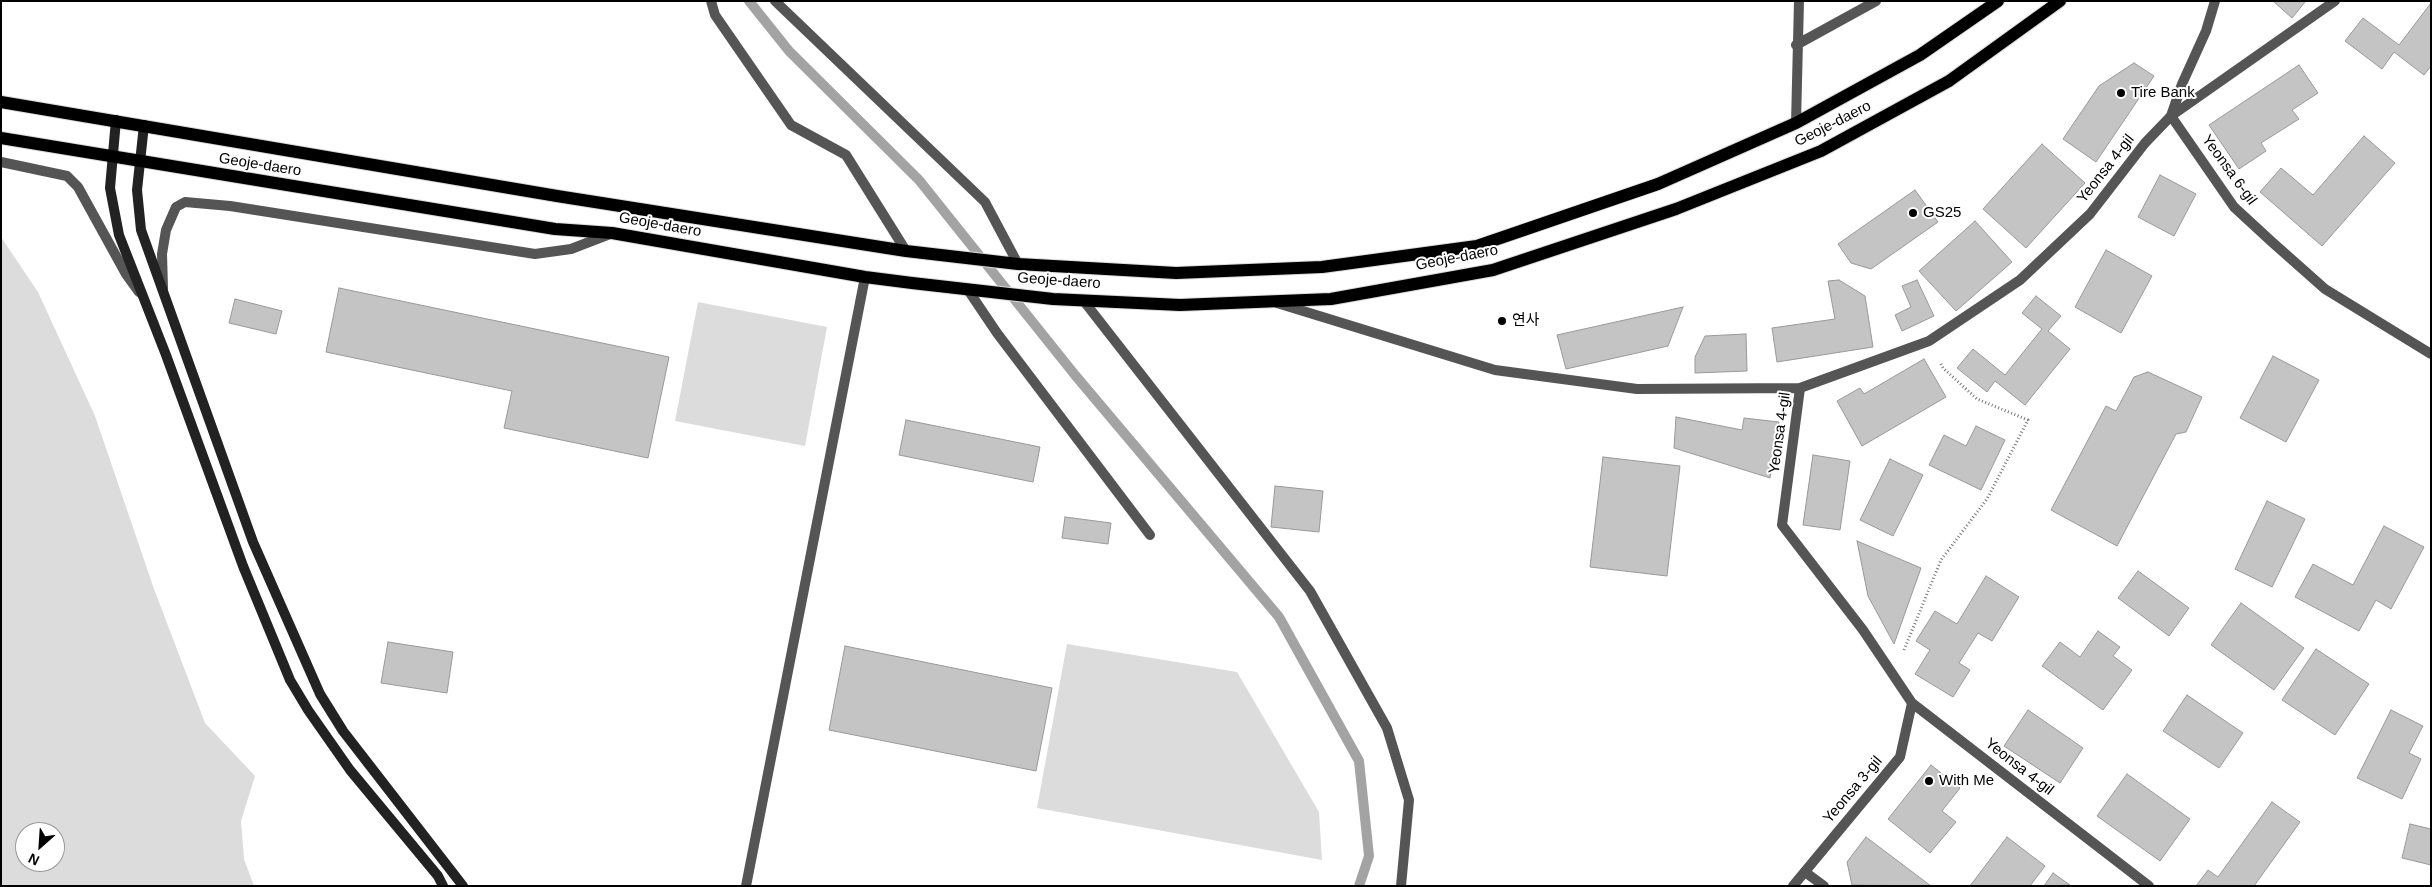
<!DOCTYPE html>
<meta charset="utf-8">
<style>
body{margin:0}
#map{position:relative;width:2432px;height:887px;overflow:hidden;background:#fff;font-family:Arial,sans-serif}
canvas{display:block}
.frame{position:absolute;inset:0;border:2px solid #000;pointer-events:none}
.north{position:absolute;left:15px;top:822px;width:50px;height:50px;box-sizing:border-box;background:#fff;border:1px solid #999;border-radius:50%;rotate:206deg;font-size:14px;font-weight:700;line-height:20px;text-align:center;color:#000}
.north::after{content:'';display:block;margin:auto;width:18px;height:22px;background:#000;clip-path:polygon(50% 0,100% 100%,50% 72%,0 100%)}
</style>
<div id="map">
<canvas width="2432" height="887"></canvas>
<div class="frame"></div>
<div class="north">N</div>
</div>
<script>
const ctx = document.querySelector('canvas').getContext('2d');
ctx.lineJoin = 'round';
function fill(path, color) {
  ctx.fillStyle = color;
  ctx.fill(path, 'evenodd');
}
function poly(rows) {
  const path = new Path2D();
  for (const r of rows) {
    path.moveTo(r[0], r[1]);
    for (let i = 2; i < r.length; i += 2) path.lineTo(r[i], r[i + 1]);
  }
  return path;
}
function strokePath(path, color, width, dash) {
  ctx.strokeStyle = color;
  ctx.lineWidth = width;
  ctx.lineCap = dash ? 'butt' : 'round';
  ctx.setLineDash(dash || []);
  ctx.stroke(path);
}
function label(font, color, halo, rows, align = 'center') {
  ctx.font = font + ' Arial,"Noto Sans KR",sans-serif';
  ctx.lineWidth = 4;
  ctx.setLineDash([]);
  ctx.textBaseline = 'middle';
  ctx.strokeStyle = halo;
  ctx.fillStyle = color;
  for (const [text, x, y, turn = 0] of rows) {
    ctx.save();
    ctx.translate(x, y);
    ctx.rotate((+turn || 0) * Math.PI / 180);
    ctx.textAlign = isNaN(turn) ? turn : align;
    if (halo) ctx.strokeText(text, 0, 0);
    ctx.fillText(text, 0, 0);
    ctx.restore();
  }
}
fill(poly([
 [1,237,38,292,95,416,154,589,205,723,255,776,241,821,244,859,254,886,1,886],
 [25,832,55,832,55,862,25,862],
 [698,302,827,327,805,446,675,421],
 [1067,644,1237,672,1319,812,1322,860,1037,808]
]), '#dcdcdc');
strokePath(poly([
 [749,1,789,51,919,180,1075,375,1279,617,1359,761,1369,856,1359,886]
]), '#a3a3a3', 10);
const building = poly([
 [2273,1,2304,1,2305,2,2292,18,2273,1],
 [2431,3,2431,66,2424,75,2394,52,2382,69,2345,41,2363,18,2399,45,2431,3],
 [2134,63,2154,76,2096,162,2063,139,2099,86,2134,63],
 [2299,65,2318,93,2292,110,2299,119,2261,143,2266,151,2239,169,2209,125,2299,65],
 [2364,136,2395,163,2322,246,2260,192,2281,168,2313,195,2364,136],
 [2042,144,2085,183,2026,248,1983,209,2042,144],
 [2160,175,2196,194,2174,236,2138,217,2160,175],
 [1915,190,1938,222,1871,269,1851,263,1838,244,1915,190],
 [1975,221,2012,262,1956,311,1919,271,1975,221],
 [2106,250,2152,276,2121,333,2075,307,2106,250],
 [1839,280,1865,296,1873,347,1777,362,1772,328,1835,319,1828,281,1839,280],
 [1917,280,1934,316,1902,331,1895,315,1911,307,1902,286,1917,280],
 [339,288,669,357,648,458,504,428,512,391,326,352,339,288],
 [2036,296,2061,316,2048,331,2070,349,2025,405,1995,381,1987,392,1957,368,1973,349,2005,375,2042,329,2022,313,2036,296],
 [235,299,282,311,276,334,229,323,235,299],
 [1683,307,1668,346,1566,369,1557,335,1683,307],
 [1746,334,1747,371,1695,373,1695,357,1705,336,1746,334],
 [2273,356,2319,380,2286,442,2240,418,2273,356],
 [1924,359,1946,397,1862,446,1837,401,1860,388,1864,394,1924,359],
 [2148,372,2202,397,2186,432,2176,434,2117,546,2051,510,2106,406,2116,411,2134,377,2148,372],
 [1676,417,1742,430,1744,418,1779,422,1770,478,1674,448,1676,417],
 [906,420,1040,447,1033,482,899,455,906,420],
 [1976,426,2005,440,1981,490,1929,465,1944,435,1966,446,1976,426],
 [1813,455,1850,461,1840,530,1803,525,1813,455],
 [1603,457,1680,466,1667,576,1590,567,1603,457],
 [1890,459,1923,475,1893,536,1860,520,1890,459],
 [1275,486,1323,491,1319,532,1271,527,1275,486],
 [2267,501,2305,519,2272,587,2235,569,2267,501],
 [1065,517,1111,523,1108,544,1062,538,1065,517],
 [2384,526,2424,547,2391,609,2376,600,2359,631,2295,597,2313,564,2353,585,2384,526],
 [1857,541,1921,568,1894,644,1868,596,1857,541],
 [2138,571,2189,608,2169,636,2118,598,2138,571],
 [1986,576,2019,597,1992,641,1978,633,1959,663,1970,670,1953,697,1915,674,1930,650,1916,641,1935,611,1957,624,1986,576],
 [2241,603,2304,648,2274,690,2211,645,2241,603],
 [2098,631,2120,647,2113,656,2132,670,2103,710,2042,666,2060,642,2080,657,2098,631],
 [388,642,453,652,447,693,381,683,388,642],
 [845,646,1052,688,1036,771,829,730,845,646],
 [2316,649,2369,684,2335,735,2282,700,2316,649],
 [2187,695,2243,733,2219,768,2163,731,2187,695],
 [2028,710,2083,748,2060,783,2004,746,2028,710],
 [2391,710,2423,726,2409,753,2421,759,2402,799,2357,778,2391,710],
 [1931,765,1960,788,1942,811,1956,822,1930,853,1888,819,1931,765],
 [2127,774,2190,819,2160,861,2097,816,2127,774],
 [2272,802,2300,822,2254,886,2196,886,2208,870,2218,877,2272,802],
 [2410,824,2431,829,2431,865,2402,858,2410,824],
 [1866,837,1931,886,1852,885,1847,862,1866,837],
 [2007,837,2045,866,2030,886,1970,886,2007,837],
 [2053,873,2070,885,2044,886,2053,873]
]);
fill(building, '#c4c4c4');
strokePath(building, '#999', 1);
const primary = poly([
 [1,102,557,196,906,251,1018,264,1176,273,1322,267,1477,246,1658,184,1796,123,1920,55,1998,1],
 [1,138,555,229,612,233,865,277,912,283,1053,299,1180,305,1331,299,1493,270,1676,209,1821,151,1949,81,2060,1]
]);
strokePath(primary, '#dbdbdb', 14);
strokePath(poly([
 [1904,650,1941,560,1987,499,2028,420,1977,399,1943,368,1940,362]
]), '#777', 3, [1, 2.5]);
strokePath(poly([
 [711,1,715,15,791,125,846,155,906,251],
 [775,1,985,202,1018,264],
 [2335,1,2171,116,2234,207,2272,242,2325,289,2431,354],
 [1796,45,1876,1],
 [1796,123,1799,1],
 [1,162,67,176,78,187,126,274,139,292],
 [163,288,162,254,166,230,176,207,185,202,230,206,535,254,571,249,610,234],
 [968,290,997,333,1150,535],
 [1083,300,1310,591,1387,728,1409,800,1401,886],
 [1805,872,1824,886]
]), '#555', 10);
strokePath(poly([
 [1277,303,1495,370,1637,389,1800,388],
 [746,886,865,277],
 [1793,886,1900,757,1912,703],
 [2149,886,1912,703,1863,630,1782,525,1800,388,1929,341,2020,280,2090,214,2145,143,2171,116,2182,84,2206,31,2215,1]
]), '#555', 10);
strokePath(poly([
 [116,120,110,188,119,235,166,355,243,566,290,680,308,710,350,770,438,876,443,886],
 [144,125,137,190,141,230,253,542,320,694,343,731,463,886]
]), '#222', 10);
strokePath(primary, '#000', 12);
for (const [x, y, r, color] of [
 [2121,93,5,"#000"],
 [1913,213,5,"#000"],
 [1502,321,5,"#000"],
 [1929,781,5,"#000"]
]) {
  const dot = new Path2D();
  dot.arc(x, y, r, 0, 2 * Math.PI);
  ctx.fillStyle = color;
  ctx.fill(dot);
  strokePath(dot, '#fff', 2);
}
label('15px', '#000', '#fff', [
 ["Tire Bank",2131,93],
 ["GS25",1923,213],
 ["연사",1512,321],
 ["With Me",1939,781]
], 'left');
label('15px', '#000', '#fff', [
 ["Geoje-daero",1833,124,-27],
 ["Geoje-daero",260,165,9],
 ["Yeonsa 4-gil",2106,169,-52],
 ["Yeonsa 6-gil",2229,170,54],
 ["Geoje-daero",660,225,10],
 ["Geoje-daero",1457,258,-11],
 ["Geoje-daero",1059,281,4],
 ["Yeonsa 4-gil",1780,433,-82],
 ["Yeonsa 4-gil",2019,767,38],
 ["Yeonsa 3-gil",1853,790,-50]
]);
</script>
